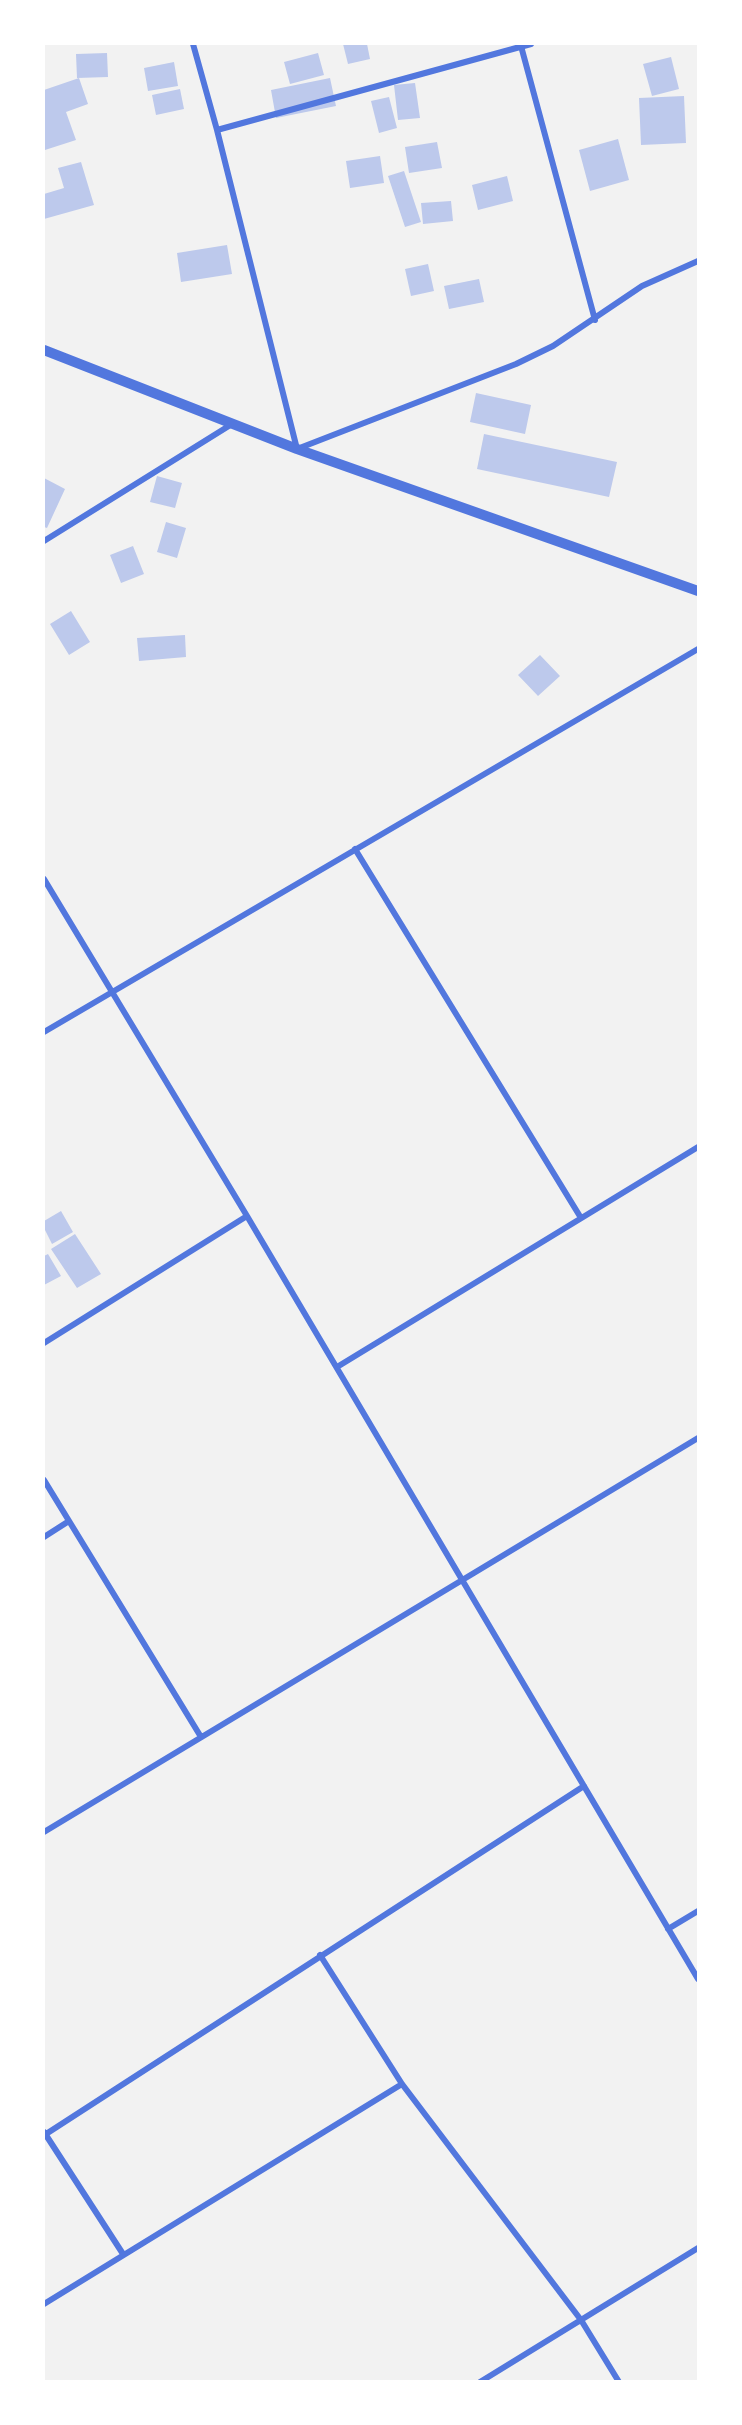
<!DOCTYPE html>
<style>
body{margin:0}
#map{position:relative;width:742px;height:2425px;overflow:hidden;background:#f2f2f2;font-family:"DM Sans",sans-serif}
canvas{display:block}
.frame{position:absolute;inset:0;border:45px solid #fff;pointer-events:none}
</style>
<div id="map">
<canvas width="742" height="2425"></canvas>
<div class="frame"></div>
</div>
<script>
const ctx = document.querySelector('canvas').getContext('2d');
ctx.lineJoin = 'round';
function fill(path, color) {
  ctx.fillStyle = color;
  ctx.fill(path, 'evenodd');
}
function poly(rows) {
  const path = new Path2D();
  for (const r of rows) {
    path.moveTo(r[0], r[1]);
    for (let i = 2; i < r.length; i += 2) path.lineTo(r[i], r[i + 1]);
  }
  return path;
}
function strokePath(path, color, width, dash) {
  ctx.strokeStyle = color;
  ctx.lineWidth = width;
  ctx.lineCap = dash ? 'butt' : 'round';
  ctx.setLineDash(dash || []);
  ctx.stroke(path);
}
fill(poly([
 [343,44,367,44,370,59,348,64],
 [107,53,108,77,77,78,76,54],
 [318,53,324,75,290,84,284,62],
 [671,57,679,89,652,96,643,64],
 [174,62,178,86,148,91,144,68],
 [79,78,88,104,66,112,76,140,45,150,44,90],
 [330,78,336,106,276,118,271,90],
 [415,83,420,118,398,120,394,85],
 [180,89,184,109,156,115,152,95],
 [684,96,686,143,641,145,639,98],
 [389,97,397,128,379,133,371,101],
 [618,139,629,180,590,191,579,150],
 [437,142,442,168,409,173,405,147],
 [380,156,384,183,350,188,346,161],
 [81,162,94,205,44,219,44,194,64,188,58,168],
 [404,171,421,222,405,227,388,176],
 [507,176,513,201,478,210,472,185],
 [451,201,453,221,423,224,421,203],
 [227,245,232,274,181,282,177,253],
 [428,264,434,291,411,296,405,269],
 [479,279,484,302,449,309,444,286],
 [476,393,531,405,525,434,470,422],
 [484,434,617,462,609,497,477,469],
 [157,476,182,483,175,508,150,502],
 [44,478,65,489,47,528,44,527],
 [166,522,186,528,177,558,157,552],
 [133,546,144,574,121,583,110,555],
 [71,611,90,642,69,655,50,624],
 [185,635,186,657,139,661,137,638],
 [540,655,560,676,538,696,518,675],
 [61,1211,73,1232,52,1244,44,1228,44,1221],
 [75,1234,101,1274,77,1288,51,1249],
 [48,1254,61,1276,44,1285,44,1256]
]), '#bdc9ec');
strokePath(poly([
 [193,44,217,130,297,449,516,364,553,346,642,286,698,261],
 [521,46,595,320],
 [217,130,531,44],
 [44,541,232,424],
 [355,849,581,1218],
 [44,879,247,1216,698,1979],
 [44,1032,698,649],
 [44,1343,247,1216],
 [337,1367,698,1147],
 [44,1480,201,1737],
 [44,1537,69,1521],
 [44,1832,698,1438],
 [668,1929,698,1911],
 [320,1955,402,2084,581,2320,619,2382],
 [44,2132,123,2254],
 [46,2134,584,1786],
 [44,2304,402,2084],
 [480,2382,698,2248]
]), '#5277de', 6);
strokePath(poly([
 [44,350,297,449,698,591]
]), '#5277de', 10);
</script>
